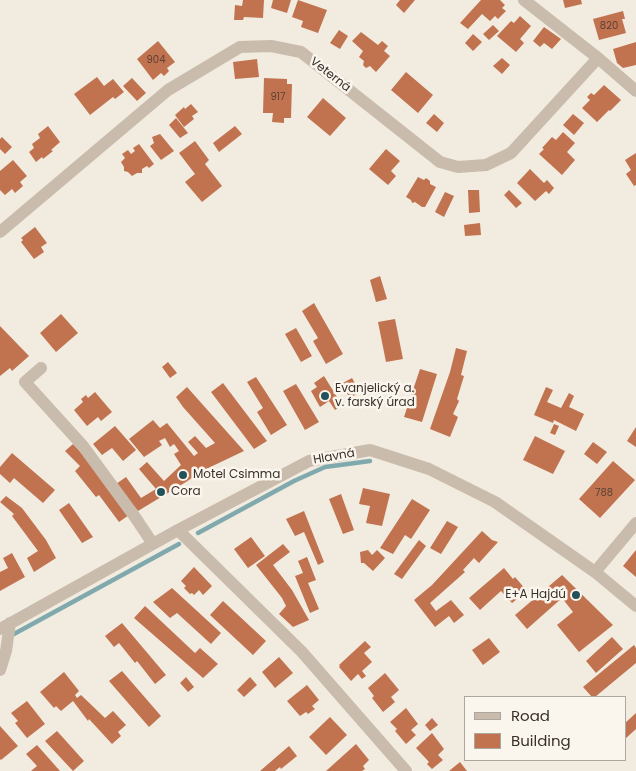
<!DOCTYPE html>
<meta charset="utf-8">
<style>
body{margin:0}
#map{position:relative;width:636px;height:771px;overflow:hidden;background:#f2ebe0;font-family:Poppins,sans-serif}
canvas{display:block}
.legend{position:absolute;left:464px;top:696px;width:162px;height:65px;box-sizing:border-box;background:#faf5ed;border:1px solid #ada69f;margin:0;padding:6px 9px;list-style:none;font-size:15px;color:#39302b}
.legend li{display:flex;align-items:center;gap:10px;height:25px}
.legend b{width:25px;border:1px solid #ada69f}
</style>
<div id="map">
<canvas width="636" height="771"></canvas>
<ul class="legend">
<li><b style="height:6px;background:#cabcac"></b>Road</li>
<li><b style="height:14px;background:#c17350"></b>Building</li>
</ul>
</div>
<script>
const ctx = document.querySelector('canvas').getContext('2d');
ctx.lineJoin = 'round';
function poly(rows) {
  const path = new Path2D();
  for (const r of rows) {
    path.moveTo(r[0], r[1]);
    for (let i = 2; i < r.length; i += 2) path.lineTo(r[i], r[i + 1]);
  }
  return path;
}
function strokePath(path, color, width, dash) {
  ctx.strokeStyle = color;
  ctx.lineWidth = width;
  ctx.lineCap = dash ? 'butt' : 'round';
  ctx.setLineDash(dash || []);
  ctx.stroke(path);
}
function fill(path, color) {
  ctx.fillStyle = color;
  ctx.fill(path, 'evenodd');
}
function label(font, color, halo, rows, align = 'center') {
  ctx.font = font + ' Poppins,sans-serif';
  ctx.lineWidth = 5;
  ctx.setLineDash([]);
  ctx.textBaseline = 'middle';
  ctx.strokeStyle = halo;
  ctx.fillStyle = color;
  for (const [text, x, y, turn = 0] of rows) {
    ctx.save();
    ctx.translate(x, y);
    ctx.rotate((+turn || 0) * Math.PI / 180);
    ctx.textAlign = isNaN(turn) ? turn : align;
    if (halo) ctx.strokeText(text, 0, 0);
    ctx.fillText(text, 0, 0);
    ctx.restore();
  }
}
strokePath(poly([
 [198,533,294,481,325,467,370,461],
 [14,634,179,544]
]), '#80a9ae', 4.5);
fill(poly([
 [243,0,264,0,263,18,244,17,243,20,234,20,235,5,242,6],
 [273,0,291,0,287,13,271,8],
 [298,0,327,10,318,33,301,27,303,21,292,17],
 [400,0,415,0,404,13,396,5],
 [481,0,500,0,505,5,502,8,506,11,498,19,495,16,490,21,482,14,468,29,460,23],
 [563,0,581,0,582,4,565,8],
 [623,11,625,19,622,19,626,33,599,40,593,19],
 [520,16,531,26,520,39,524,43,516,52,497,36,511,21,514,23],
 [493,25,499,31,489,40,483,34],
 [544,27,561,39,552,49,544,43,540,47,533,41],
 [339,30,348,36,340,49,330,43],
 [361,32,378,45,382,41,388,46,384,51,390,56,376,72,370,66,366,68,363,65,364,61,359,57,363,51,352,41],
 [473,34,482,42,473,51,465,43],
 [158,41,175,62,167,68,169,71,164,76,161,73,153,80,137,59],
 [636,42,636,65,623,68,617,63,613,49],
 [502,58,510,65,502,74,493,66],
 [257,59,259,77,235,79,233,62],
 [406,72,433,95,418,113,391,90],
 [97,77,104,86,113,79,124,92,115,99,113,97,90,115,74,94],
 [132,78,146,93,137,101,123,86],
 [264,78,287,79,287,84,292,84,291,118,284,118,284,123,272,122,273,113,263,113],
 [604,85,621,100,610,111,609,110,597,122,582,108,590,100,587,97,591,93,594,95],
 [323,98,346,118,330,136,307,117],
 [191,104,198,112,192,116,194,119,184,127,175,115,184,107,185,109],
 [434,114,444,123,437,132,426,123],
 [573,114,584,123,574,135,563,125],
 [176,118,188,133,180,138,169,125],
 [48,126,60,142,51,150,53,151,43,159,42,157,36,162,29,152,34,148,32,144,40,138,38,134],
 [235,126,242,134,219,152,213,143],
 [563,132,575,143,567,152,575,160,562,175,539,154,544,149,542,148,552,137,556,140],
 [160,134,174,151,161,160,150,146,154,143,152,137],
 [2,137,12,147,5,154,0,149,0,139],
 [195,141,209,160,205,164,222,186,202,202,185,182,195,174,179,153],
 [139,144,154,164,149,168,147,166,142,169,142,173,137,173,132,176,128,172,124,171,124,167,121,162,125,158,122,154,128,150,131,154,135,151,133,148],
 [386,149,400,161,391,171,396,176,388,185,369,169],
 [636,153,636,185,634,186,626,174,631,170,625,160],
 [13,160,27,176,20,182,23,186,15,193,12,189,5,195,0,190,0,171],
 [530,169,544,183,547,180,554,188,549,194,546,191,535,201,517,183],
 [418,177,424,180,426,178,430,181,430,184,436,187,425,207,422,207,415,202,412,203,411,200,406,197],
 [468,190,479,190,480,212,469,213],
 [509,190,522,203,516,208,504,195],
 [445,192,454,196,444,217,435,212],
 [480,223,481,235,465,236,464,225],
 [35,227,47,243,41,247,44,252,34,259,21,242,23,240,21,238],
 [380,276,387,299,376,302,370,280],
 [314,303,343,354,326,364,313,341,318,338,302,311],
 [61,314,78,333,56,352,40,333],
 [395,319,403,359,386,362,378,322],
 [0,326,29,356,12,371,10,368,0,376],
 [296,328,312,356,301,362,285,334],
 [456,348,467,351,461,375,464,376,457,399,459,401,453,414,458,417,450,437,430,429,450,372],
 [168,362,177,373,170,378,162,367],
 [420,369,437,374,422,422,404,417],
 [324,376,342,405,335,410,329,401,320,407,311,391,317,387,314,383],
 [256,377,287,425,271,435,257,412,263,408,247,382],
 [352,378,360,392,350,398,341,384],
 [223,383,267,441,254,449,211,392],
 [296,384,319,422,305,430,283,391],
 [187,387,244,451,202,471,186,482,138,511,116,484,126,477,141,498,156,489,139,469,147,462,164,481,181,465,174,454,179,451,174,444,170,447,165,438,159,441,162,445,144,457,129,439,153,420,160,428,167,423,194,456,198,453,188,442,195,436,206,448,215,443,183,407,176,397],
 [546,387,553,390,547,402,561,408,569,393,574,396,569,407,584,414,576,431,554,420,553,423,534,415],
 [95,392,112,412,101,421,98,417,87,426,74,410,83,402,81,399,86,395,88,398],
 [554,424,559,426,555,435,550,433],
 [115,426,136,450,123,461,112,448,102,455,93,444],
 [636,427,636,447,627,441],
 [535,436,565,451,553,474,523,460],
 [593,442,607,452,597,464,584,454],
 [73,444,88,460,129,515,119,522,99,495,96,497,75,471,80,466,65,451],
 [12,453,55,490,43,503,14,478,10,483,0,474,0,467],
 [613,461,635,480,600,518,579,499],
 [363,488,390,494,382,526,366,523,370,506,359,504],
 [341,494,354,530,343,534,329,499],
 [6,496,22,508,46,540,56,558,34,572,27,558,38,551,12,516,14,514,0,502],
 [412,499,430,510,411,539,405,535,393,554,380,548],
 [69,503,93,537,82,543,59,510],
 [304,511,324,562,318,565,304,532,295,536,286,519],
 [447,521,458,527,441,554,430,548],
 [482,531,492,540,498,542,479,563,474,558,463,570,465,572,430,603,436,611,451,600,464,615,454,623,449,616,435,627,414,600,432,585],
 [251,537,265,556,248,568,234,549],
 [419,540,426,546,402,579,394,574],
 [283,544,290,552,273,565,292,590,309,620,293,627,279,614,286,606,282,598,256,565],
 [368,550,372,555,377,550,385,558,373,571,364,563,361,563,360,552],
 [636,550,636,577,623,566],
 [12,553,25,577,0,591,0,572,8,568,3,558],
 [307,557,316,580,308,583,319,609,310,613,295,576,303,573,298,561],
 [194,567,212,586,203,595,199,590,194,595,192,593,190,594,184,588,186,586,181,581],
 [504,568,513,579,515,577,527,591,512,603,501,591,480,610,469,598],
 [562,575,613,625,579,652,557,625,573,612,562,598,527,629,515,615],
 [172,588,221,633,211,644,177,613,170,618,153,602],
 [223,601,266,641,253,655,210,615],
 [145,606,195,653,200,648,218,664,203,678,134,618],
 [122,623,166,675,155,684,137,661,135,663,119,643,114,647,105,636],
 [612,637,623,649,596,673,586,661],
 [489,638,500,652,483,665,472,650],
 [365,641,371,647,364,653,372,662,362,671,366,676,362,679,358,674,351,681,339,667,340,666,339,665],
 [634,645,636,648,636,663,595,697,592,697,583,687],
 [279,657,293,673,275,688,262,672],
 [122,671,161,716,149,727,109,681],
 [64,672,79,691,75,695,77,698,81,695,105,718,113,711,126,725,118,732,121,736,112,744,89,719,88,721,73,701,61,711,56,706,54,708,40,692],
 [385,673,399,690,391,697,395,702,383,712,372,698,374,696,368,688],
 [186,677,194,687,188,692,180,683],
 [250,677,257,685,244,697,237,690],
 [307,685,319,700,312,706,315,709,308,714,306,712,300,716,287,701],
 [27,701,45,724,27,738,15,723,18,721,11,713],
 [406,708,418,724,411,730,416,735,406,744,395,731,397,729,390,722],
 [636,713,636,729,625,739,625,723],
 [330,717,347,735,326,755,309,737],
 [432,718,438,725,430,731,425,725],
 [0,726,18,746,1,760,0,759],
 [57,731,84,761,73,771,45,741],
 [432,733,444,749,438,755,443,760,432,769,427,764,429,762,416,748],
 [356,744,369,760,363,766,365,769,362,771,326,771],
 [37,745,60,771,31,771,37,766,26,754],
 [289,746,297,756,281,769,280,767,275,771,260,771],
 [460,762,467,771,449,771]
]), '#c17350');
strokePath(poly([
 [524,0,598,58,636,91],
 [0,232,168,90,240,47,271,46,301,52,440,162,458,167,486,165,511,153,598,58],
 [41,368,25,382,83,446,135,517,153,544],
 [178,530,302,652,406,771],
 [595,572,636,523],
 [0,629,178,530,309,461,370,450,429,469,495,502,595,572,636,606],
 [0,670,6,651,10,623]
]), '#cabcac', 12);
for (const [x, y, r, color] of [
 [325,396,5,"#225159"],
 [183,475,5,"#225159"],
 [161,492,5,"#225159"],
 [576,595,5,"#225159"]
]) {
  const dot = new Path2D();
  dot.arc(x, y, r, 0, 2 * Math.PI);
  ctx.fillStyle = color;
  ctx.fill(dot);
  strokePath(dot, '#faf5ed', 2);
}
label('10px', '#5b4134', null, [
 ["820",609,26],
 ["904",156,60],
 ["917",278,97],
 ["788",604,493]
]);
label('12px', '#39302b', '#faf5ed', [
 ["Veterná",330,75,38],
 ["Hlavná",334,457,-10]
]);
label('12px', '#39302b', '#faf5ed', [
 ["Evanjelický a.",335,389],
 ["v. farský úrad",335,403],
 ["Motel Csimma",193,475],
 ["Cora",171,492],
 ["E+A Hajdú",566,595,"right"]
], 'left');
</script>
